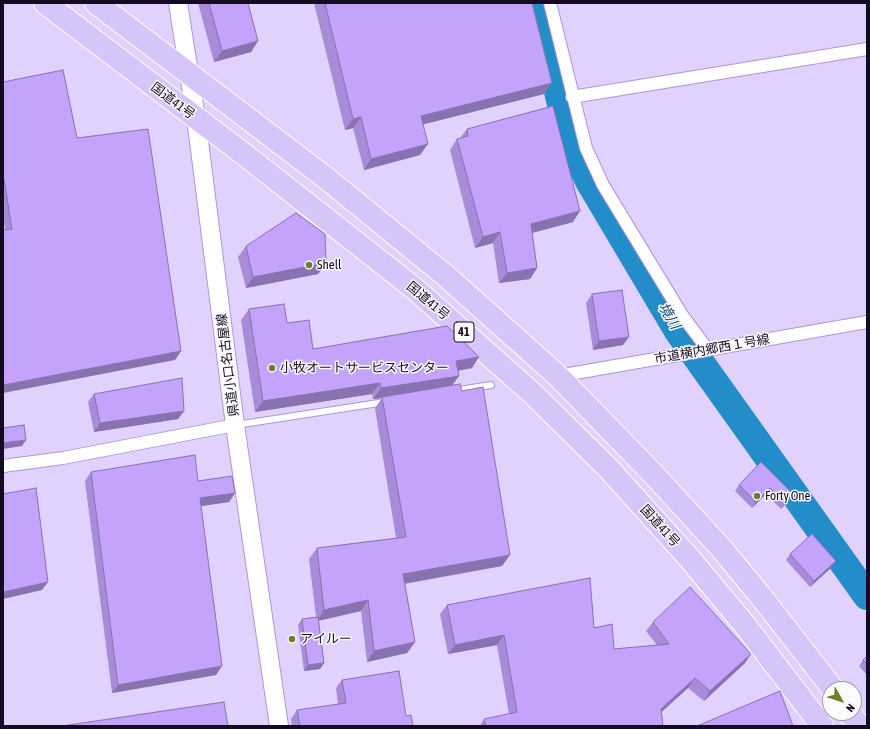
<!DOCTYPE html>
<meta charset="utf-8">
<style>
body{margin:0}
#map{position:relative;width:870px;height:729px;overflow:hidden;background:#e0d2fd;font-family:"Asap Condensed",sans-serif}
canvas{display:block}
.frame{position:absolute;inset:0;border:4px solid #150a23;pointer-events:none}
.north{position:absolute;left:822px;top:681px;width:40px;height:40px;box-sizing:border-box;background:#fbfbfb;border:1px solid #9f9ba5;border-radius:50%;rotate:129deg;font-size:11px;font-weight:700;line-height:16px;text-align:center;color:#150a23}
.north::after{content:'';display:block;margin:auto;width:14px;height:18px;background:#6c7d2c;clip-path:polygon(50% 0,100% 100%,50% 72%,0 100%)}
</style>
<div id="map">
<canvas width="870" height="729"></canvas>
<div class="frame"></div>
<div class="north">N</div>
</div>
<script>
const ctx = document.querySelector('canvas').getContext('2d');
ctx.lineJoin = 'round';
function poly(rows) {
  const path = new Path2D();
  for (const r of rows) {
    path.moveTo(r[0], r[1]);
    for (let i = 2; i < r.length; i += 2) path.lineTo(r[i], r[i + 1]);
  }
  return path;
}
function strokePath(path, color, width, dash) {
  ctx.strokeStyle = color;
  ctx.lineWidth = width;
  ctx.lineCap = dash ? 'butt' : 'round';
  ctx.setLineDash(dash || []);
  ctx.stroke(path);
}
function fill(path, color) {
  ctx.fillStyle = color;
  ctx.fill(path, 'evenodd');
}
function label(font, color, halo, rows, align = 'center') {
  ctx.font = font + ' "Asap Condensed","Noto Sans JP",sans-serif';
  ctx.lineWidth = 3;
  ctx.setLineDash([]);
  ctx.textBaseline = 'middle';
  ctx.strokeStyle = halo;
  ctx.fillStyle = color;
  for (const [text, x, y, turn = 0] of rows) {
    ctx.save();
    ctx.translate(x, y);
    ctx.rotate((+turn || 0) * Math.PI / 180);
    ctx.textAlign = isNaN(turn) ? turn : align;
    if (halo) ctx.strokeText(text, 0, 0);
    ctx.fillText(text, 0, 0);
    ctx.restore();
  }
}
strokePath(poly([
 [537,3,570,142,589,181,678,331,867,596]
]), '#238dc9', 28);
const lane = poly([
 [453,391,491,385],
 [236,425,385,402]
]);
const street = poly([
 [550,3,586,148,603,185,682,315,708,350],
 [572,97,867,49],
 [558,376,867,322],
 [3,466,63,458,235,425]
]);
const secondary = poly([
 [178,3,196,118,235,425,279,726]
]);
const highway = poly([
 [45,3,245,155,415,289,533,394,608,468,690,559,744,624,822,726],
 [96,3,326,178,446,276,558,376,656,477,721,548,759,594,833,689],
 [850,713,859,726]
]);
strokePath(lane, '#ae96da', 8);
strokePath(street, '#ae96da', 14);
strokePath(secondary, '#ae96da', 20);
strokePath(highway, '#fff', 24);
strokePath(lane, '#fff', 6);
strokePath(street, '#fff', 12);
strokePath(secondary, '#fff', 18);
strokePath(highway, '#d6c5f8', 22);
fill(poly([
 [198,3,248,3,258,41,251,52,214,62],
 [314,3,532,3,544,94,423,124,420,155,364,170,353,128,345,130],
 [3,82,77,138,181,351,175,360,5,229,3,218],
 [467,129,573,222,532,233,537,268,530,279,499,283,493,243,475,248,450,150,457,139,460,138],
 [246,246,326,263,318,274,246,288,238,257],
 [592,294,623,345,593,350,586,303],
 [249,309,287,323,313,349,472,368,458,371,452,386,462,391,502,566,405,584,415,642,407,653,367,662,361,611,318,621,324,663,320,669,304,671,298,625,302,619,316,617,309,559,317,548,396,538,375,408,382,398,373,399,372,394,255,412,241,320],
 [94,394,184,411,178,419,94,432,88,402],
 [761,462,793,494,789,500,781,509,766,494,752,508,735,491,739,485],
 [91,472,198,481,235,493,229,502,201,506,216,675,112,693,85,481],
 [790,554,832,567,810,587,786,560],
 [447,605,594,628,614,649,657,645,646,631,653,622,745,663,704,701,688,688,661,712,663,726,480,726,484,719,509,714,497,645,448,654,440,614],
 [867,656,867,675,859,666,863,660],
 [342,680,406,716,413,726,292,726,291,719,297,710,338,704,336,688]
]), '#a88cd9');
fill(poly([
 [258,41,251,52,214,62,222,51],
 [552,83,544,94,413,127,421,116],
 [361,117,353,128,345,130,353,119],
 [428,144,420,155,364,170,371,159],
 [580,211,573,222,524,235,531,224],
 [500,232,493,243,475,248,483,237],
 [326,263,318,274,246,288,253,277],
 [537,268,530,279,499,283,507,273],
 [629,337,623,345,593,350,599,341],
 [181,351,175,360,3,393,3,385],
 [479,357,472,368,449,372,456,361],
 [459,376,451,387,382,397,382,398,373,399,381,388],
 [380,383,372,394,255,412,263,401],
 [184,411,178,419,94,432,100,423],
 [26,440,22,446,3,449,3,443],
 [770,488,766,494,752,508,756,502],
 [235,493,229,502,195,507,200,498],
 [793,494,789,500,781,509,785,503],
 [510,555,502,566,395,585,403,574],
 [836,561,832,567,810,587,814,581],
 [48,582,42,590,3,599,3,592],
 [368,600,361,611,317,621,324,610],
 [504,635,497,645,448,654,455,645],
 [415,642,407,653,367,662,374,651],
 [751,654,745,663,704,701,710,691],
 [324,663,320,669,304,671,308,665],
 [222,666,216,675,112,693,118,685],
 [695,678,688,688,655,718,661,709]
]), '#8872b0');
const building = poly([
 [209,3,248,3,258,41,222,51,209,3],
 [325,3,532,3,552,83,421,116,428,144,371,159,361,117,353,119,325,3],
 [63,70,77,138,148,129,181,351,3,385,3,230,12,229,4,179,3,179,3,82,63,70],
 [553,106,580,211,531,224,537,268,507,273,500,232,483,237,457,139,468,136,467,129,553,106],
 [296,213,325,234,326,263,253,277,246,246,296,213],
 [622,290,629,337,599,341,592,294,622,290],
 [284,304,287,323,309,320,313,349,447,326,479,357,456,361,459,376,381,388,380,383,263,401,249,309,284,304],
 [182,378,184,411,100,423,94,394,182,378],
 [460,384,462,391,483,387,510,555,403,574,415,642,374,651,368,600,324,610,317,548,406,537,382,397,460,384],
 [24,425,26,440,3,443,3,428,24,425],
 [195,455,198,481,232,476,235,493,200,498,222,666,118,685,91,472,195,455],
 [761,462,793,494,785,503,770,488,756,502,739,485,761,462],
 [36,488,48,582,3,592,3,494,36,488],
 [812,534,836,561,814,581,790,554,812,534],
 [590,578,594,628,612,624,614,649,669,644,653,622,690,587,751,654,710,691,695,678,661,709,663,726,486,726,484,719,517,712,504,635,455,645,447,605,590,578],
 [318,617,324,663,308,665,302,619,318,617],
 [867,656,867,664,863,660,867,656],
 [399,671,406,716,411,715,413,726,300,726,297,710,346,703,342,680,399,671],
 [780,691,793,726,697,726,780,691],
 [224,702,228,726,62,726,224,702]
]);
fill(building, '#c3a3fc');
strokePath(building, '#8872b0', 1);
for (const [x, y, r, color] of [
 [309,265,4,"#6c7d2c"],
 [272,368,4,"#6c7d2c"],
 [757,496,4,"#6c7d2c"],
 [292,639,4,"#6c7d2c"]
]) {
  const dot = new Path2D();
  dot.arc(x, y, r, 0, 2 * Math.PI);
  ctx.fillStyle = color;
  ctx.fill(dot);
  strokePath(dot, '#fbfbfb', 1.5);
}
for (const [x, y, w] of [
 [464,332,20]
]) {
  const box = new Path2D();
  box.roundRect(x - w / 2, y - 10, w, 20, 3);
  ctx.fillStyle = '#fbfbfb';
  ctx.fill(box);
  strokePath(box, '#150a23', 1);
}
label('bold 12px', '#150a23', null, [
 ["41",464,332]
]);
label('13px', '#150a23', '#fbfbfb', [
 ["国道41号",173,101,37],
 ["国道41号",428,301,40],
 ["市道横内郷西１号線",712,349,-10],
 ["県道小口名古屋線",228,365,-97],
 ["国道41号",660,526,48]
]);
label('13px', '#150a23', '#fbfbfb', [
 ["Shell",317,265],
 ["小牧オートサービスセンター",280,368],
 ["Forty One",765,496],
 ["アイルー",300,639]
], 'left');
label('italic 14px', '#154969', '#fbfbfb', [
 ["境川",669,316,59]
]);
</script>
